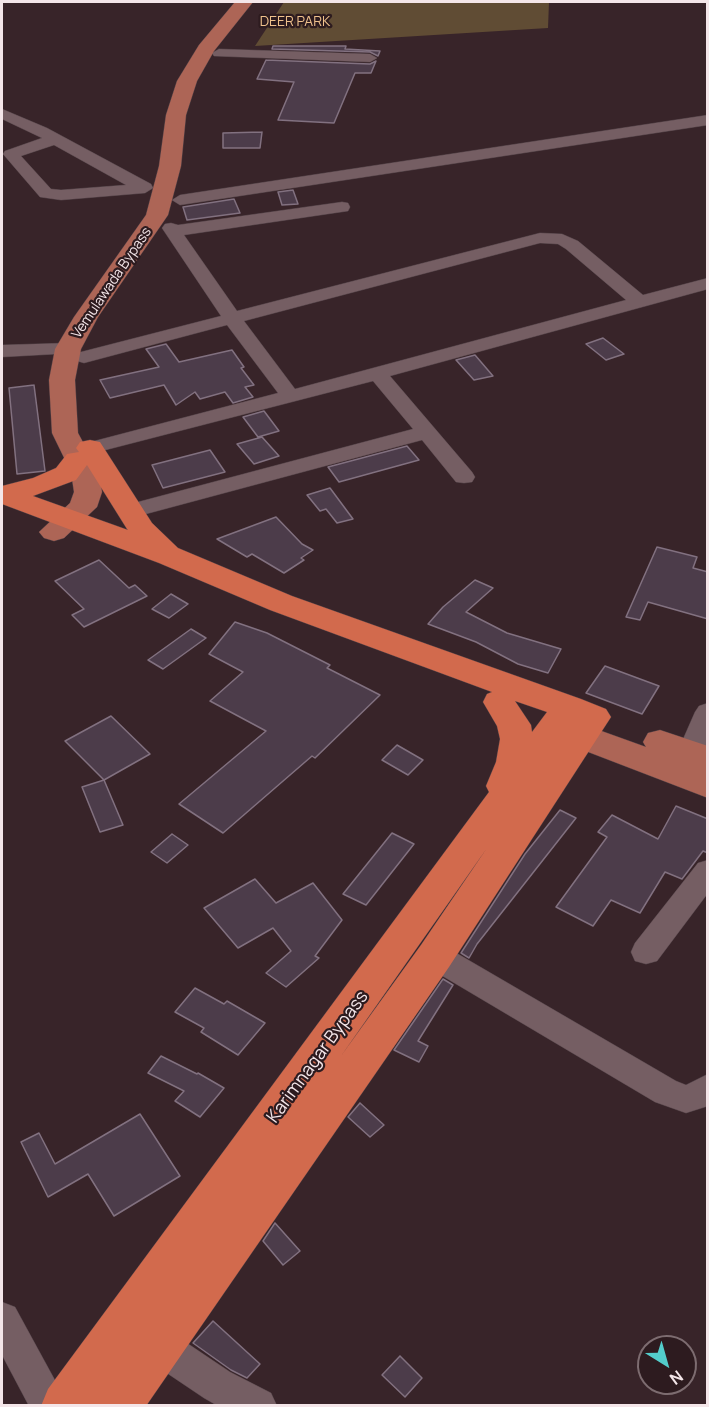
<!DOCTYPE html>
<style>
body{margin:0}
#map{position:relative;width:709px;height:1407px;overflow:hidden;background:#382429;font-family:Manrope,sans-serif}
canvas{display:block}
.frame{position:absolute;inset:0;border:3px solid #f4e6e9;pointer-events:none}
.north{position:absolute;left:637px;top:1335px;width:60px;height:60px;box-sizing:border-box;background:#2d1b1f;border:2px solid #7d6c70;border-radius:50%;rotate:143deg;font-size:16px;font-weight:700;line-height:24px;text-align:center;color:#f4e6e9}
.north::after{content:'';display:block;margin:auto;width:21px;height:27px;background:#53cdcb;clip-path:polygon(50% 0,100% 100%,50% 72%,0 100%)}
</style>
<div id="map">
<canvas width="709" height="1407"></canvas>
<div class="frame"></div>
<div class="north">N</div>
</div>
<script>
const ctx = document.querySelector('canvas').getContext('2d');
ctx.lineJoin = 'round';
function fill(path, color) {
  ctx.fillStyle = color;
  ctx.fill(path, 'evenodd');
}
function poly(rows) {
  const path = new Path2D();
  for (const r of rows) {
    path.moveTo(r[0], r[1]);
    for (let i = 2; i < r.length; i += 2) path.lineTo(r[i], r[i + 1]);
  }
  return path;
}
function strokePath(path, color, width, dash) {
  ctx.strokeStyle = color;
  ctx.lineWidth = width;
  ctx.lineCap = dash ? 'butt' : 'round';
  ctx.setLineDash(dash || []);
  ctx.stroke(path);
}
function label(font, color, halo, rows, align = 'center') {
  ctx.font = font + ' Manrope,sans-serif';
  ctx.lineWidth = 4.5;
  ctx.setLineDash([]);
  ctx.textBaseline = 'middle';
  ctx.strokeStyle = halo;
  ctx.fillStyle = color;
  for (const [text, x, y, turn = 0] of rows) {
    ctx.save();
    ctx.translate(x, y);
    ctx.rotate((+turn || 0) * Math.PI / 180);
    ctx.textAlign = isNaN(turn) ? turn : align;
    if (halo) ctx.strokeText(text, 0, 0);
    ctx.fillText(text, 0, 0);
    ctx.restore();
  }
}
fill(poly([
 [284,2,549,2,548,28,255,46]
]), '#604c34');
const building = poly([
 [273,46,346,46,345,49,380,51,378,56,370,52,272,49,273,46],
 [266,60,370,64,376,61,371,73,355,73,334,123,278,120,294,82,257,79,266,60],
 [262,132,260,148,223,148,223,133,262,132],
 [293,190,298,204,282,205,278,192,293,190],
 [234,199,240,213,187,220,183,207,234,199],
 [603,338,624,354,606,360,586,344,603,338],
 [166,344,179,362,232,350,244,367,241,368,254,385,245,387,253,397,233,403,225,392,200,399,195,392,176,405,164,385,110,398,100,380,159,367,146,349,166,344],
 [475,355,493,376,474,380,456,360,475,355],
 [34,385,45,471,17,474,9,388,34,385],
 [264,411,279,431,258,437,243,417,264,411],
 [262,437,279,456,254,464,237,444,262,437],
 [407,446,419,460,339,482,328,467,407,446],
 [210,450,225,472,163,488,152,465,210,450],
 [330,488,353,519,337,523,326,509,320,511,307,495,330,488],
 [276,517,302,544,313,550,301,558,304,560,284,573,252,554,247,557,217,539,276,517],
 [657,547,697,557,693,568,708,572,708,619,648,602,640,620,626,617,657,547],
 [99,560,129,588,135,585,147,596,84,627,72,615,84,609,55,581,99,560],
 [475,580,493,588,466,612,507,633,561,649,548,673,518,664,476,642,428,624,443,607,475,580],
 [171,594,188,604,169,618,152,609,171,594],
 [235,622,267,633,330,665,327,668,380,695,315,758,312,756,223,833,179,804,266,731,210,701,243,672,209,654,235,622],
 [191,629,206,638,163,669,148,660,191,629],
 [605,666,659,686,642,714,586,693,605,666],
 [111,716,150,754,104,780,65,741,111,716],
 [397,745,423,760,408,775,382,760,397,745],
 [104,780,123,825,100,832,82,787,104,780],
 [676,806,708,819,708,853,703,851,682,879,665,872,640,913,611,900,593,926,556,907,607,837,598,832,612,815,658,839,676,806],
 [560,810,576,818,477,944,469,958,461,953,525,854,560,810],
 [392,833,414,844,366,905,343,894,392,833],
 [172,834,188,845,167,863,151,852,172,834],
 [255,879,276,903,313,883,342,920,315,956,319,958,286,987,266,973,291,951,273,928,238,948,204,908,255,879],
 [443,979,453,985,418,1041,428,1046,419,1062,394,1050,443,979],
 [195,988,224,1004,227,1001,265,1023,238,1055,201,1032,204,1028,175,1012,195,988],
 [161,1056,197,1074,198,1073,224,1088,200,1117,175,1101,184,1091,148,1073,161,1056],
 [360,1103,384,1125,370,1137,348,1117,360,1103],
 [140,1114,180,1176,114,1216,88,1174,48,1197,21,1142,39,1133,55,1164,140,1114],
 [275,1223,300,1251,283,1265,263,1241,275,1223],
 [213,1321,260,1364,247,1378,231,1370,193,1343,213,1321],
 [400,1356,422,1378,405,1397,382,1375,400,1356]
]);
fill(building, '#4c3c4a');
strokePath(building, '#827180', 1.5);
const minor = poly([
 [219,49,370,54,377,58,370,62,214,56,212,53,219,49],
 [2,109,47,128,151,184,153,188,145,193,61,200,40,197,3,154,5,151,42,138,2,119,2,109],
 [54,145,126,185,61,190,51,189,21,156,54,145],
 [708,115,708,125,180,205,172,200,180,195,708,115],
 [342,202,348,203,350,207,348,211,184,235,237,311,540,233,562,234,578,241,643,295,708,278,708,289,390,376,472,472,475,477,472,482,464,483,456,482,422,440,131,518,123,516,120,511,123,506,413,429,373,381,90,454,83,452,79,448,83,444,278,393,227,325,84,363,77,361,74,357,77,353,221,316,162,228,165,224,171,223,178,225,342,202],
 [540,243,558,244,566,249,626,300,295,389,244,321,540,243],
 [68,343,75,345,78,349,75,353,2,357,2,345,68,343],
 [708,703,708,743,703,753,699,760,690,763,681,760,677,753,695,712,699,706,708,703],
 [708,860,708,893,657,961,646,964,635,961,631,952,635,943,698,863,708,860],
 [435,944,446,947,676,1081,686,1085,708,1074,708,1106,686,1113,655,1102,424,965,420,956,424,947,435,944],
 [2,1302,15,1307,69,1406,29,1406,2,1355,2,1302],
 [159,1328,172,1333,230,1372,271,1393,277,1406,218,1406,204,1398,146,1359,141,1346,146,1333,159,1328]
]);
const major = poly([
 [235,2,253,2,214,51,197,81,186,115,181,166,168,215,98,317,81,349,75,380,78,433,99,472,102,492,97,507,64,538,54,541,44,538,39,532,70,503,74,492,71,472,52,433,49,380,55,349,74,317,146,215,159,166,166,115,177,81,199,45,235,2],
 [582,724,646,747,643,742,648,733,660,730,708,746,708,798,570,745,565,736,570,727,582,724]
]);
const highway = poly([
 [90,440,100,442,152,523,178,548,292,596,581,699,606,709,611,717,449,967,146,1406,41,1406,48,1389,489,792,486,786,496,762,500,739,497,726,483,702,487,694,492,692,270,610,159,563,2,504,2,486,33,478,56,468,67,454,79,452,76,448,80,442,90,440],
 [87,465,127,529,128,530,33,496,76,480,87,465],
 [515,701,547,712,532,732,531,725,515,701],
 [487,848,421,945,341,1056,487,848]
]);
strokePath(minor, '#514146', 1);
strokePath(major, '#514146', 1);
strokePath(highway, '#514146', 1);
fill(minor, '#755e63');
fill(major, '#ad6556');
fill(highway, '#d26a4d');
label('14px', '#efc18c', '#2d1b1f', [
 ["DEER PARK",295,22]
]);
label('14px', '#f4e6e9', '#2d1b1f', [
 ["Vemulawada Bypass",112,283,-56]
]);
label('18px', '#f4e6e9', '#2d1b1f', [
 ["Karimnagar Bypass",318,1057,-54]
]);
</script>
